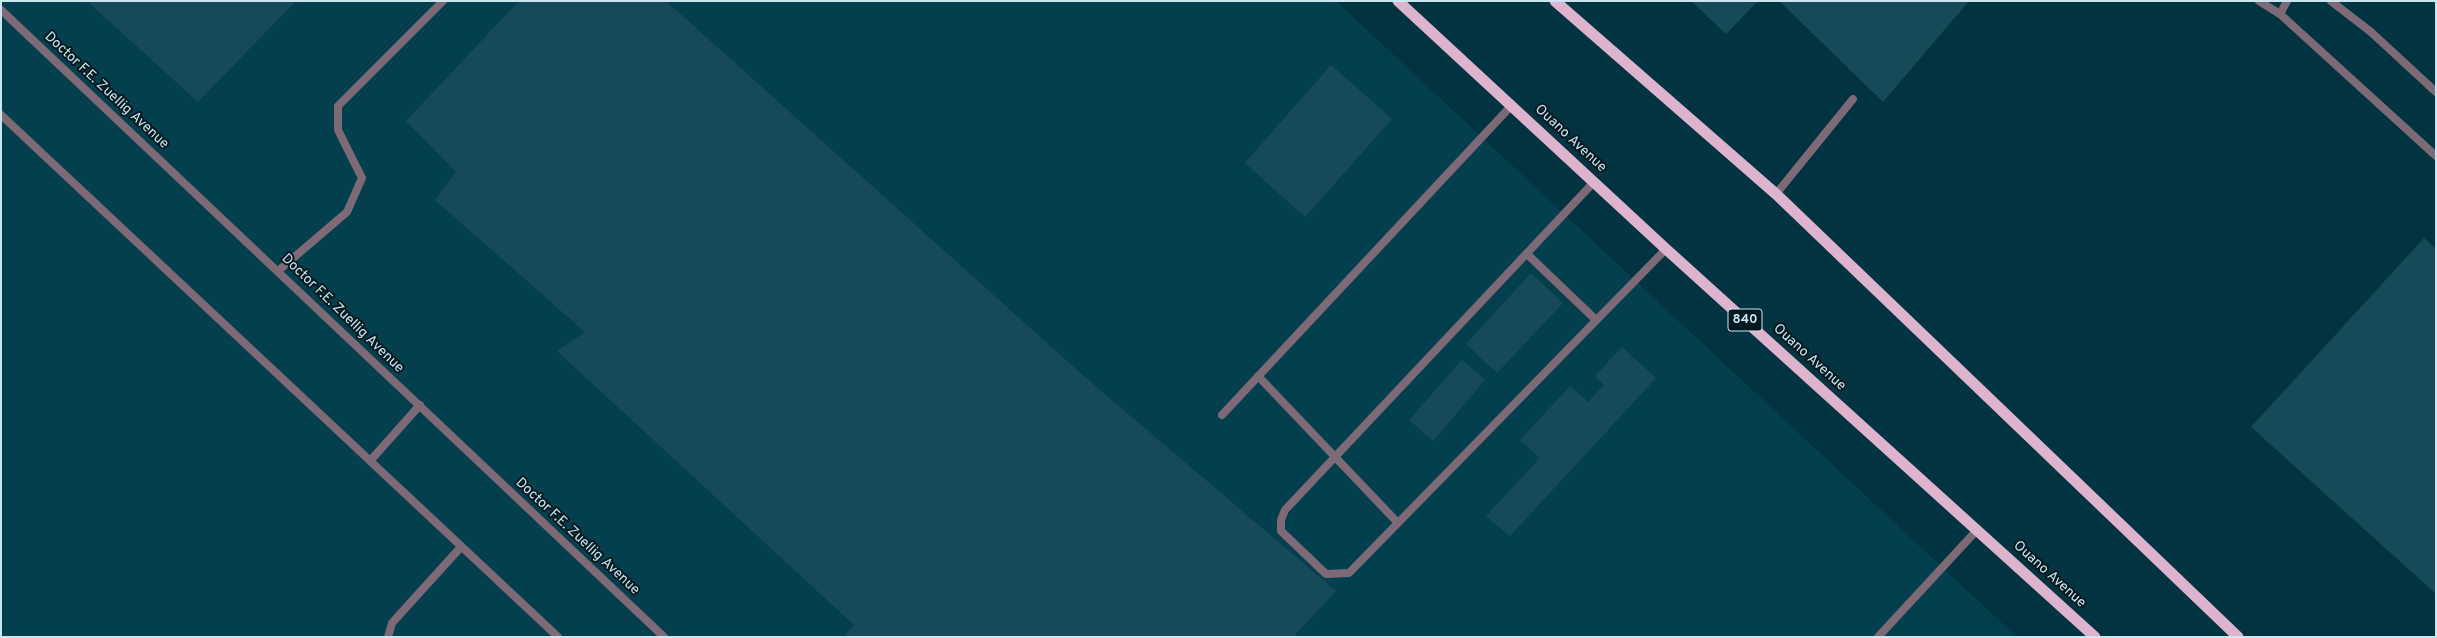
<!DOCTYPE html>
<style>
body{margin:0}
#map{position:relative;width:2437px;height:638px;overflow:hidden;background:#013340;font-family:Overpass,sans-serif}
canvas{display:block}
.frame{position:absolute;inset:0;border:2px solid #cae7f1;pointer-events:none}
</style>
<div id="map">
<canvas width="2437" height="638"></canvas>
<div class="frame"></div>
</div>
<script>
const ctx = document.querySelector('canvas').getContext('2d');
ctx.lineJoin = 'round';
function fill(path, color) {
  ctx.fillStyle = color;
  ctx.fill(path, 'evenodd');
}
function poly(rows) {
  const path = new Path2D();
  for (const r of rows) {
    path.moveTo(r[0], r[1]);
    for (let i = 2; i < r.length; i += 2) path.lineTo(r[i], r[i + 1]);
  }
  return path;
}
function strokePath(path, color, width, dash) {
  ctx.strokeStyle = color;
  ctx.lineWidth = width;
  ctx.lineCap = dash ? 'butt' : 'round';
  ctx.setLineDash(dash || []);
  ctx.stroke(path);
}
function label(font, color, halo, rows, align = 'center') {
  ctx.font = font + ' Overpass,sans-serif';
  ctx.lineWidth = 4;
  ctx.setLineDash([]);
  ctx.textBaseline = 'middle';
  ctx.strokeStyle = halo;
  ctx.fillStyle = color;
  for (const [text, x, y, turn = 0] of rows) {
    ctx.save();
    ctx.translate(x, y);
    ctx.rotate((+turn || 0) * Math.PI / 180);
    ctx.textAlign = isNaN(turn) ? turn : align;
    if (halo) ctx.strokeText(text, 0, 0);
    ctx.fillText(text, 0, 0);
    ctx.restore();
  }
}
fill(poly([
 [1,1,1336,1,2017,637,1,637]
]), '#043f4e');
fill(poly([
 [87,1,296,1,198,102],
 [519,1,666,1,1086,378,1336,591,1293,637,843,637,854,625,557,351,585,332,435,200,456,172,406,121],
 [1691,1,1758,1,1726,34],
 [1779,1,1969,1,1883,102],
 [1331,65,1392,119,1305,217,1245,163],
 [2424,238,2436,249,2436,594,2251,427],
 [1531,273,1563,303,1497,373,1466,344],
 [1622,347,1656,378,1510,536,1486,516,1540,458,1520,440,1570,386,1588,402,1604,385,1595,376],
 [1462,360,1485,380,1433,441,1409,420]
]), '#174a59');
strokePath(poly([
 [2259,1,2280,14,2436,156],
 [2331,1,2371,32,2436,92],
 [2280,14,2287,1],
 [1594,182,1285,510,1281,520,1281,531,1326,574,1349,573,1666,249],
 [1776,194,1853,99],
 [1527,254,1596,320],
 [278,271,347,212,362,178,338,130,338,106,443,1],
 [1258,376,1398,523],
 [1222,415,1512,105],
 [388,637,392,623,460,548],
 [1878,637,1977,530]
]), '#7e6a76', 8);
strokePath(poly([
 [1,10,664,637],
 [1,115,558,637],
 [370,461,420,405]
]), '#7e6a76', 8);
strokePath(poly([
 [1398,1,1666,249,2095,637],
 [1555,1,1776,194,2238,637]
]), '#deb3ce', 11);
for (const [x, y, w] of [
 [1745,320,34]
]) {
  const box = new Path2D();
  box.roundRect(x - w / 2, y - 11, w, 22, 3);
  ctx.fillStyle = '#021920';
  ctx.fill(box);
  strokePath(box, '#cae7f1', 1);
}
label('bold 13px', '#cae7f1', null, [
 ["840",1745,320]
]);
label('14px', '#cae7f1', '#021920', [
 ["Doctor F.E. Zuellig Avenue",106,91,43],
 ["Ouano Avenue",1570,139,43],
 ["Doctor F.E. Zuellig Avenue",342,314,44],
 ["Ouano Avenue",1809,358,42],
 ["Doctor F.E. Zuellig Avenue",577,537,43],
 ["Ouano Avenue",2049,575,42]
]);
</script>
